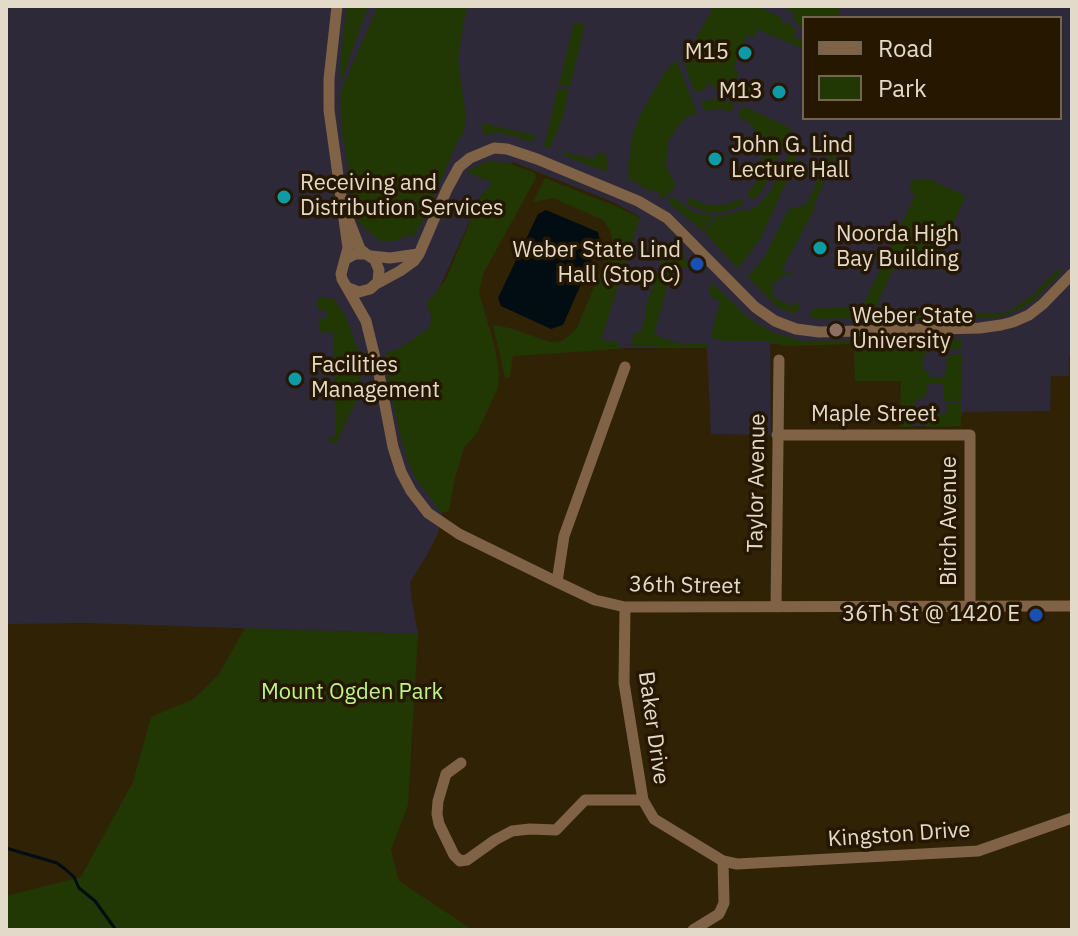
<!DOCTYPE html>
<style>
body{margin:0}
#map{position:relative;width:1078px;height:936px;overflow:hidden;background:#302205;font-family:"IBM Plex Sans",sans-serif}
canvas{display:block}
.frame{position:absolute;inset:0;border:8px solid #e3daca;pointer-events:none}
.legend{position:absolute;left:802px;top:16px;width:260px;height:104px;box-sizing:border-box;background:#261800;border:2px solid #726651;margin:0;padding:10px 14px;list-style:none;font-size:24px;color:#e3daca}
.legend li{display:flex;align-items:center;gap:16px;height:40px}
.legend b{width:40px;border:2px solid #726651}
</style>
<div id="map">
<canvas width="1078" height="936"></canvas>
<div class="frame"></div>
<ul class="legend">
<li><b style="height:10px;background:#806247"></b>Road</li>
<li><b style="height:22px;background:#213804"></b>Park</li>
</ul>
</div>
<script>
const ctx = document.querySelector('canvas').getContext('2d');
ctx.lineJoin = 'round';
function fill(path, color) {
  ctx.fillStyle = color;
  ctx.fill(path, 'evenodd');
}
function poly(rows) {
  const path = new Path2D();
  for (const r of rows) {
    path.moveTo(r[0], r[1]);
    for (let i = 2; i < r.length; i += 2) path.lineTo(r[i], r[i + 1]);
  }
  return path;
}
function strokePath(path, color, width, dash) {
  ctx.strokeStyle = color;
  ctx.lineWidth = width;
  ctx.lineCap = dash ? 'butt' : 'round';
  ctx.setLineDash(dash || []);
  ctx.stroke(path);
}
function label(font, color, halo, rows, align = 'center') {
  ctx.font = font + ' "IBM Plex Sans",sans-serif';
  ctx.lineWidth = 7;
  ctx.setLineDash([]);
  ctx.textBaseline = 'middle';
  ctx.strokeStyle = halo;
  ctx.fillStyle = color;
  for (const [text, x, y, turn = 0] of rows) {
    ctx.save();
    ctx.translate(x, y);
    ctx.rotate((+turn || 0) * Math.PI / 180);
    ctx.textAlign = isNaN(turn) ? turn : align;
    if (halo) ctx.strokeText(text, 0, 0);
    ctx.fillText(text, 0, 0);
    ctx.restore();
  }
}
fill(poly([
 [6,6,1072,6,1072,357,1069,355,1069,376,1051,376,1050,411,962,412,960,426,900,426,901,381,855,381,854,344,770,344,771,435,711,434,707,348,593,348,640,217,613,202,513,162,506,168,481,196,430,309,462,446,444,505,438,533,427,555,410,582,412,601,418,634,87,623,6,624],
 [804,18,1060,18,1060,118,804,118]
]), '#2d2939');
fill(poly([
 [347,6,368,6,341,82,340,65],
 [378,6,468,6,463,25,458,62,466,115,464,131,462,138,459,138,428,211,414,237,406,236,395,241,380,241,358,222,342,130,340,93],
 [714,6,757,6,782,18,782,24,786,24,789,22,797,32,792,37,804,40,804,49,757,29,754,38,749,35,746,38,733,69,739,72,735,81,754,90,751,97,733,91,735,85,732,90,713,88,712,84,705,85,706,89,695,92,683,61],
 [787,6,841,6,838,18,804,18,804,26,801,28,793,18,794,14,786,8],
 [574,22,585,25,570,87,559,84],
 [677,61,697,113,687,117,679,125,668,142,666,163,669,173,676,186,664,199,659,196,660,194,653,189,651,192,628,178,629,160,632,138,639,117,666,70,669,71,669,66],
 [558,88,569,90,562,120,550,148,544,146],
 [715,99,734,103,731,112,721,109,704,110,701,102],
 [743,106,791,128,765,185,760,194,752,200,747,193,753,187,761,172,763,155,760,139,756,131,751,125,738,115],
 [482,123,535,135,533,142,499,132,484,135],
 [796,137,800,138,801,142,791,172,780,173],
 [835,142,841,144,813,207,815,209,782,269,794,275,793,277,784,273,781,279,777,279,772,287,774,291,772,296,792,307,796,302,799,302,800,304,797,313,789,312,775,305,748,277,765,256,788,210,807,204],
 [564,152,594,159,598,152,607,155,607,172,563,155],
 [493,161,508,163,535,173,536,178,483,274,479,293,495,347,499,373,498,388,477,433,464,448,454,482,450,506,448,512,441,512,417,480,410,467,402,443,386,370,388,361,386,353,400,348,429,328,432,317,426,304,445,281,481,196,493,183,466,172,485,162],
 [789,176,761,238,738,269,704,232,717,216,734,213,745,209,747,212,757,206,770,192,778,177],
 [545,178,618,207,640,218,601,340,618,342,620,349,513,356,510,377,505,378,493,325,510,328,550,342,562,341,576,330,613,242,610,230,603,220,553,198,533,202],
 [929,179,966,196,937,258,899,257,877,304,877,317,820,319,810,317,809,315,814,308,844,307,859,314,915,195,909,190,913,180],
 [672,197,693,212,714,216,703,231,668,202],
 [689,198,708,205,718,205,729,204,740,198,745,204,730,210,718,213,707,212,686,204],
 [672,243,686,256,684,258,691,266,689,269,673,265,654,335,681,344,708,344,707,348,631,346,635,332,640,333,646,314,644,312,665,250],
 [1060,267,1060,274,1031,303,1005,316,992,318,909,320,905,320,901,314,959,315,1006,313,1033,295],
 [713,284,750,319,774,333,802,341,961,339,961,349,943,350,942,348,929,348,929,353,923,354,923,370,929,371,929,377,945,377,947,355,962,354,961,401,944,401,944,383,927,384,927,395,923,395,923,399,918,399,916,397,915,413,910,412,910,424,913,427,900,427,901,381,855,381,854,344,786,346,766,341,723,341,711,337,720,301,709,295,709,287],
 [321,297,333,298,345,314,360,355,361,391,336,444,325,438,336,436,333,332,320,332,319,319,327,317,326,310,318,310,317,299],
 [947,403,961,403,961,426,925,427,926,418,929,415,946,414],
 [245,628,418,634,408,805,391,850,399,881,473,930,6,930,6,896,81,877,133,782,151,717,194,699,219,674]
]), '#213804');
fill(poly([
 [546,210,598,232,600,241,563,325,551,329,501,306,498,298,538,214]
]), '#010d12');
strokePath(poly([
 [6,848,57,863,65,869,74,877,79,888,95,901,116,930]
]), '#010d12', 3);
strokePath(poly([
 [337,6,329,79,329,110,348,248,341,274,342,279,366,321,379,374,393,447,401,472,411,491,428,513,459,534,557,582,595,600,625,607,1072,606],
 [348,218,360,249,366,254],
 [371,256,390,258,418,254],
 [346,259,355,254,366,254,375,260,379,270,378,282,370,289,359,292,349,288],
 [376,284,400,271,414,261,419,254,447,189,459,167,470,158,494,148,507,149,537,159,638,201,667,218,755,307,775,321,796,329,819,332,980,328,1001,325,1013,322,1029,315,1043,304,1072,274],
 [777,435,970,435,970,606],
 [557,582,564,536,625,367],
 [625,607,624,683,643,800,654,819,723,861,737,864,978,851,1072,818],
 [776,607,779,360],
 [461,763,446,774,438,801,437,814,439,824,454,855,460,861,467,860,495,840,512,831,530,829,556,830,585,800,643,800],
 [693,930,719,914,724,903,723,861]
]), '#806247', 11);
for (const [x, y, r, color] of [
 [745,53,8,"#0f9aa8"],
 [779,92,8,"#0f9aa8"],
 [715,159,8,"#0f9aa8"],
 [284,197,8,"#0f9aa8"],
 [820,248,8,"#0f9aa8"],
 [697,264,8,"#1a4fb4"],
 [836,330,8,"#8d6e63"],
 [295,379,8,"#0f9aa8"],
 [1036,615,8,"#1a4fb4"]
]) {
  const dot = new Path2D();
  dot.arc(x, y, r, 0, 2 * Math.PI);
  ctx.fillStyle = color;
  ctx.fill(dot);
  strokePath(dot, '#261800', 3);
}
label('22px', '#e3daca', '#261800', [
 ["M15",729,53,"right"],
 ["M13",763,92,"right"],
 ["John G. Lind",731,146],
 ["Lecture Hall",731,171],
 ["Receiving and",300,184],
 ["Distribution Services",300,209],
 ["Noorda High",836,235],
 ["Bay Building",836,260],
 ["Weber State Lind",681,251,"right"],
 ["Hall (Stop C)",681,276,"right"],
 ["Weber State",852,317],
 ["University",852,342],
 ["Facilities",311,366],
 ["Management",311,391],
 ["36Th St @ 1420 E",1020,615,"right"]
], 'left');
label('22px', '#e3daca', '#261800', [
 ["Maple Street",874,415],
 ["Taylor Avenue",757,483,-89],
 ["Birch Avenue",950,521,-90],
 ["36th Street",685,586,1],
 ["Baker Drive",653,728,82],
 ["Kingston Drive",899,835,-4]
]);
label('22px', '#bdf685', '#261800', [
 ["Mount Ogden Park",352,693]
]);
</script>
